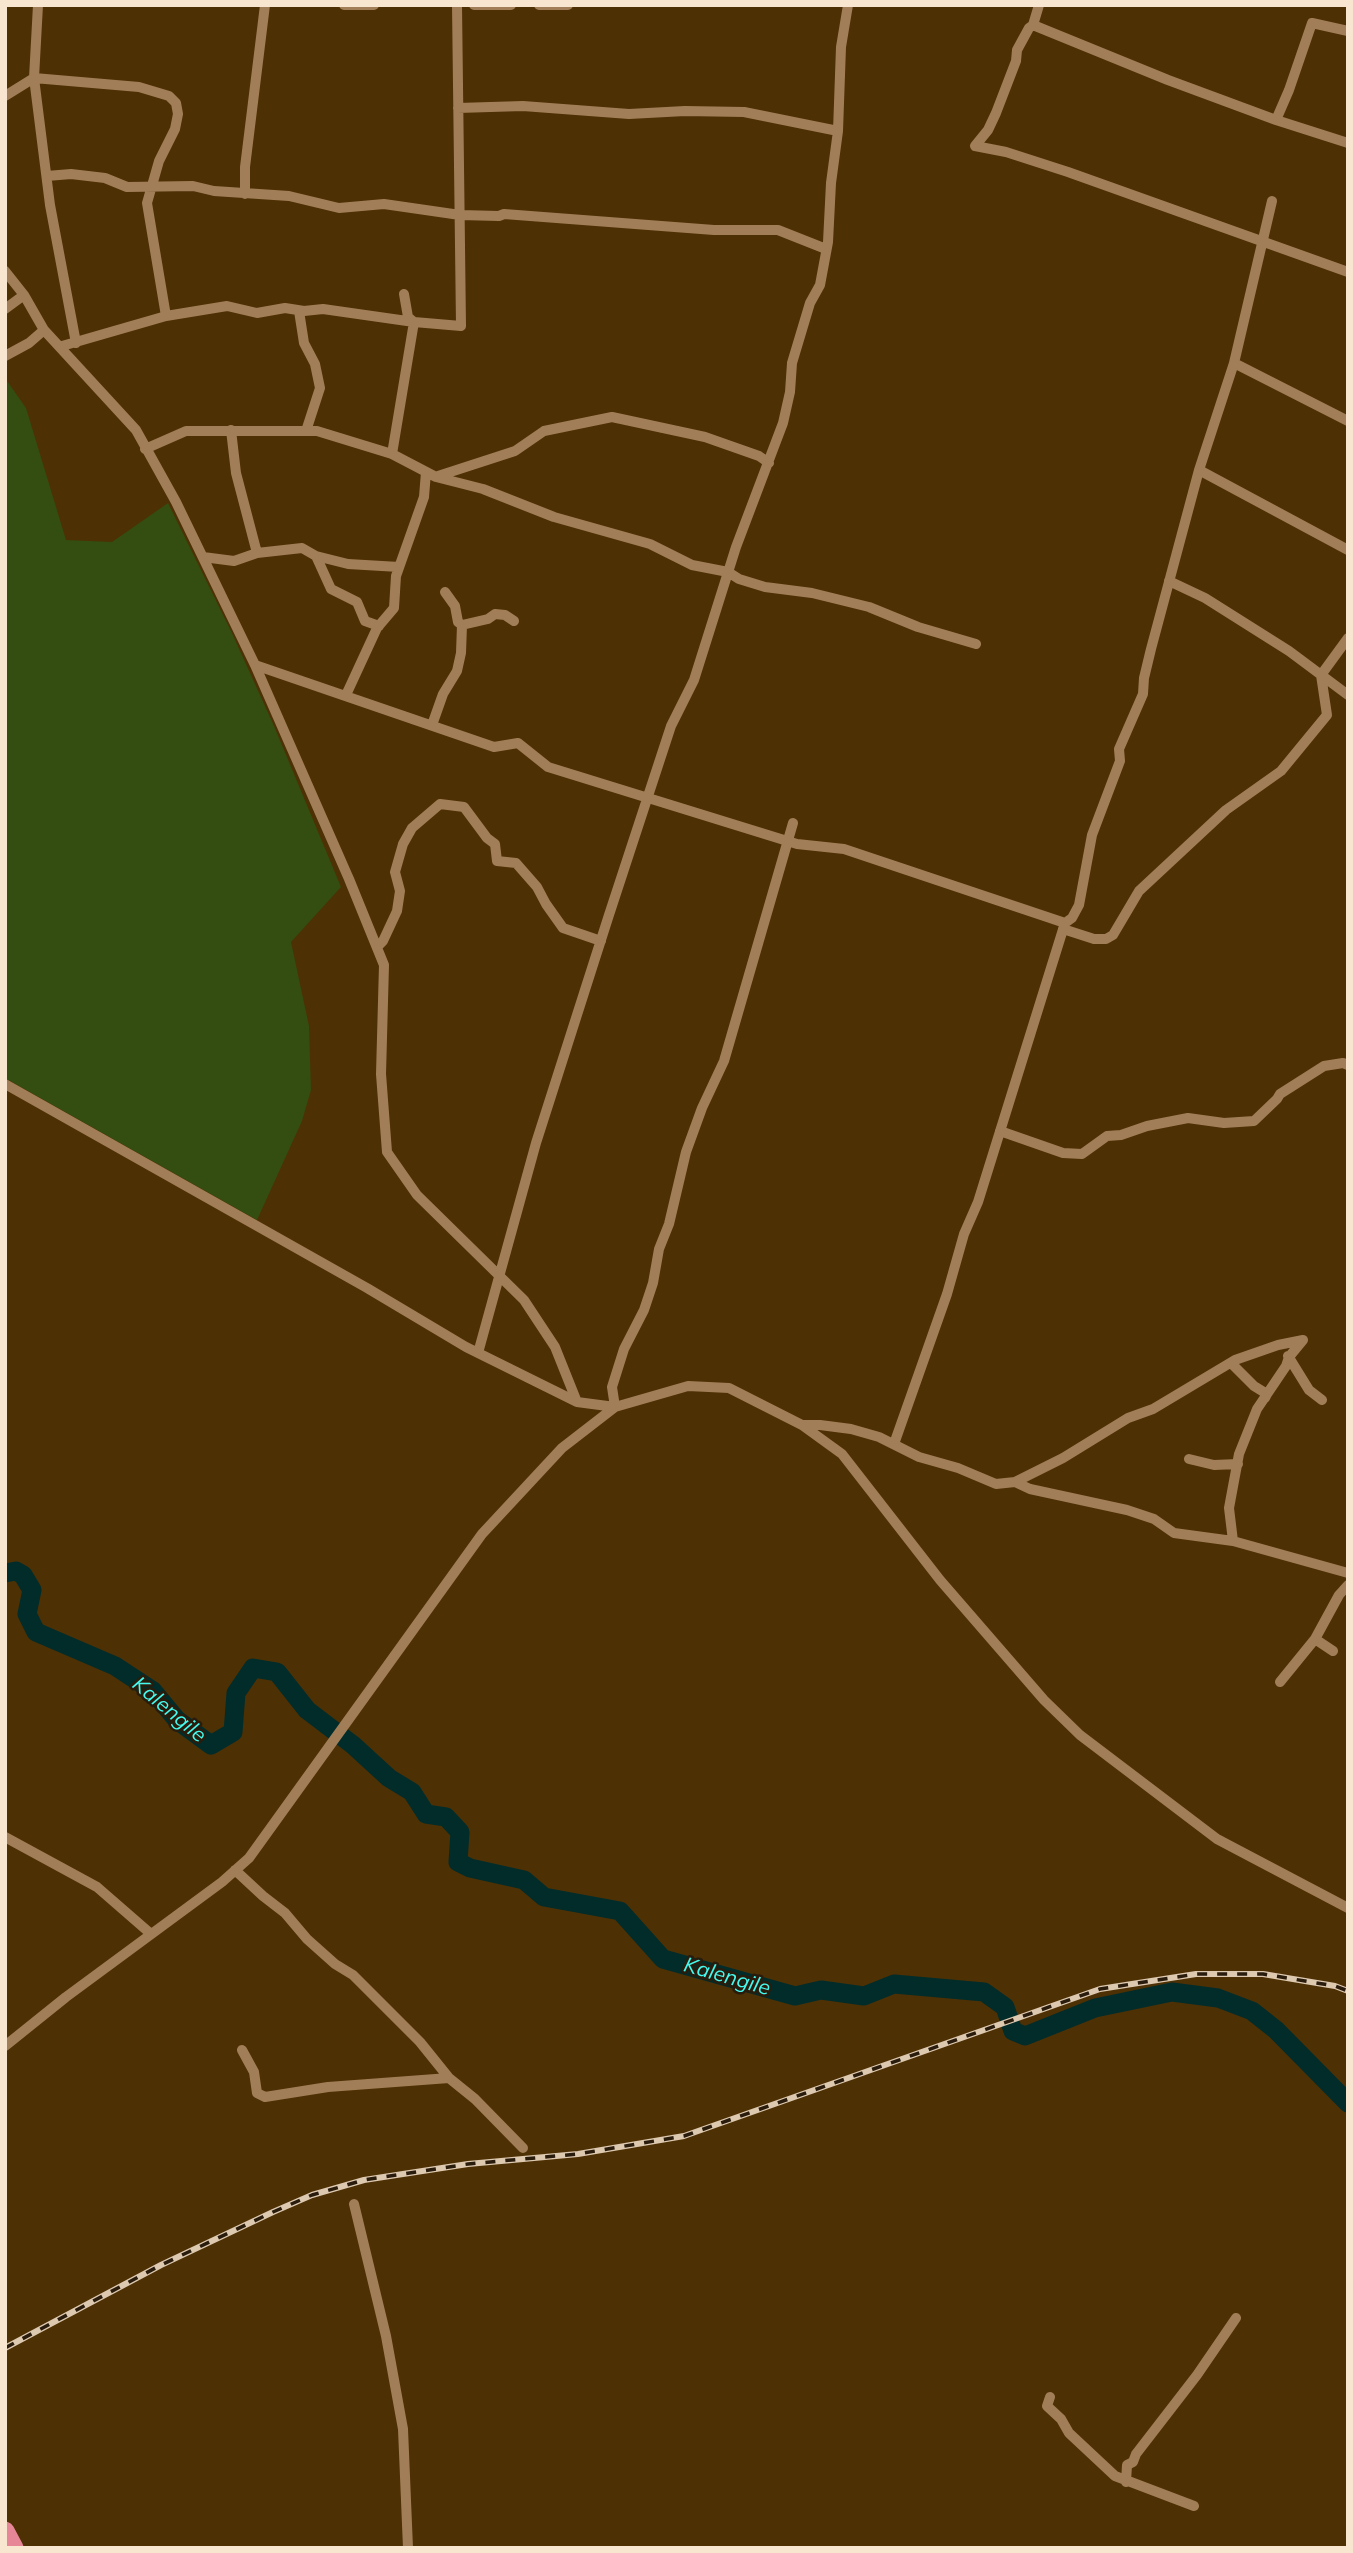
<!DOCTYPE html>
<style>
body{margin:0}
#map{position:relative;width:1353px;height:2553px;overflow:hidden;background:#4e3005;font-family:Mulish,sans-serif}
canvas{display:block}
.frame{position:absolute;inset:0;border:7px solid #f9e6d1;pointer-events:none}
</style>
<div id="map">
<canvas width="1353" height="2553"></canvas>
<div class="frame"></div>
</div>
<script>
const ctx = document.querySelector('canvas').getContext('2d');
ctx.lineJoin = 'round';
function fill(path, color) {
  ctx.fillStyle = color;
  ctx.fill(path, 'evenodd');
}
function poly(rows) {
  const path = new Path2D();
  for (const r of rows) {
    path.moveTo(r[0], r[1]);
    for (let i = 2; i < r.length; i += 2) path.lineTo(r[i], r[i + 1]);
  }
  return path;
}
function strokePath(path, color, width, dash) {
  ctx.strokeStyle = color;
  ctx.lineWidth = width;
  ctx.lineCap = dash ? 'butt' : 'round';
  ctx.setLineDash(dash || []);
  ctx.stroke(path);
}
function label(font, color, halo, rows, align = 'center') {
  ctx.font = font + ' Mulish,sans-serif';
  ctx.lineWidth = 5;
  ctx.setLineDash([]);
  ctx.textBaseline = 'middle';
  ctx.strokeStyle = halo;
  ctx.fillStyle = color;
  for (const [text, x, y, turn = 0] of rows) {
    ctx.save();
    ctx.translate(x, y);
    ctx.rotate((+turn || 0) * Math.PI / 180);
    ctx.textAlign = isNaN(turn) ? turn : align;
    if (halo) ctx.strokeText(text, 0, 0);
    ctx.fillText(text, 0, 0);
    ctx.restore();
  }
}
fill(poly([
 [5,378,26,408,66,540,112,542,168,503,231,631,274,726,341,887,291,942,309,1026,311,1090,302,1121,257,1220,5,1078]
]), '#344d10');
strokePath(poly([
 [5,1573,16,1571,23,1575,32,1590,27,1614,36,1632,115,1666,153,1691,177,1720,211,1745,233,1732,236,1693,253,1668,277,1672,307,1710,353,1745,389,1778,412,1792,426,1814,446,1817,460,1832,458,1862,470,1868,524,1880,544,1897,620,1911,663,1959,795,1996,821,1990,864,1996,894,1984,984,1992,1005,2007,1013,2031,1025,2036,1095,2008,1172,1992,1218,1998,1252,2011,1276,2030,1348,2103]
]), '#022c2a', 19);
strokePath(poly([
 [38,5,34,78,50,205,76,343],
 [344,5,374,5],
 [474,5,511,5],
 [539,5,568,5],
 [1039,5,1033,25,1168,80,1276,120,1348,143],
 [1033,25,1029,28,1017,50,1016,61,996,113,988,130,975,146,1006,152,1068,172,1348,272],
 [5,96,34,78,139,87,169,96,176,103,178,114,175,129,159,161,147,203,166,316,62,346],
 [458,108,523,106,629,114,685,111,744,112,838,131],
 [1276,120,1289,90,1312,23,1348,31],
 [47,176,71,174,105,178,127,187,193,186,214,191,289,196,339,208,384,204,460,215,499,216,504,214,714,230,778,230,826,249],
 [245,194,245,167,265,5],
 [5,271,24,295,44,330,136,430,176,502,255,665,349,879,384,965,381,1074,387,1152,417,1195,524,1300,555,1347,577,1402],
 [404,294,408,317,414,322],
 [5,309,24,295],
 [299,311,304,343,315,364,320,388,306,431],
 [166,316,227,306,257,313,285,308,304,311,323,309,414,322],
 [5,356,29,343,44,330],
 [1234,363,1348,421],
 [145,449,186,431,317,431,392,454,436,477,483,489,554,517,650,544,692,565,728,572,739,579,765,587,812,593,869,607,918,627,976,644],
 [392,454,414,322,461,326,457,5],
 [1199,470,1348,550],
 [438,476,515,451,544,431,612,417,705,437,759,456,769,463],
 [257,553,302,548,316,556,331,589,357,602,365,621,379,626],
 [316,556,348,564,399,567],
 [203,557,234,561,257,553,236,473,231,430],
 [1169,581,1205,598,1289,651,1348,695],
 [445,592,455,606,458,622,462,625,488,619,495,614,505,615,514,621],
 [255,665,494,747,518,743,548,767,797,844,844,849,1065,923],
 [346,695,377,628,394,608,396,576,424,497,426,472],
 [432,725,443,694,457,671,461,653,462,625],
 [1063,929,1094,939,1106,939,1113,935,1139,891,1226,810,1281,771,1327,715,1321,675,1348,638],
 [377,947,383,941,397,911,400,891,395,872,403,844,412,828,440,804,464,807,487,838,495,844,497,861,516,863,537,887,546,904,563,928,601,941],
 [5,1084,367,1288,466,1347,577,1402,615,1407,612,1387,624,1349,644,1310,653,1283,659,1249,669,1224,686,1152,702,1108,724,1061,793,823],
 [1000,1131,1063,1153,1082,1154,1107,1136,1121,1135,1147,1126,1188,1118,1224,1123,1254,1121,1277,1099,1280,1094,1324,1066,1343,1063,1348,1065],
 [478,1353,536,1143,608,918,671,726,694,680,736,547,783,423,790,392,792,363,810,303,820,285,828,242,831,183,838,131,841,47,848,5],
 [1288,1356,1309,1390,1322,1400],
 [1231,1363,1254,1386,1267,1394,1265,1398],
 [802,1425,820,1425,851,1429,879,1437,919,1457,958,1468,996,1484,1015,1482,1030,1489,1127,1510,1154,1519,1174,1533,1233,1541,1348,1573],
 [894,1444,947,1294,964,1234,978,1202,1065,923,1072,918,1079,905,1092,835,1120,761,1119,749,1143,694,1144,678,1151,649,1199,470,1234,363,1272,201],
 [1189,1459,1214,1465,1238,1464],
 [1015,1482,1063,1458,1128,1418,1153,1409,1235,1360,1278,1345,1303,1340],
 [1233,1541,1229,1508,1239,1454,1257,1409,1286,1366,1289,1357,1303,1340],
 [1315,1639,1333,1651],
 [1280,1682,1315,1639,1339,1595,1348,1585],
 [5,1837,97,1887,151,1934],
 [235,1870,263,1896,285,1913,307,1939,335,1964,353,1975,420,2042,449,2078,475,2099,523,2148],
 [5,2046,66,1997,222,1882,249,1858,482,1534,562,1448,615,1407,688,1386,729,1388,802,1425,842,1454,940,1580,1044,1700,1080,1735,1217,1839,1348,1908],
 [242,2050,254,2072,257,2093,265,2097,328,2087,449,2078],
 [354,2204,386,2336,403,2429,408,2548],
 [1050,2397,1047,2406,1061,2419,1069,2433,1115,2476,1194,2506],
 [1126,2482,1127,2465,1133,2462,1136,2454,1197,2375,1236,2318]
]), '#a17e57', 10);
strokePath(poly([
 [5,2531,14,2548]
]), '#e78696', 19);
const rail = poly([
 [5,2348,161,2265,273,2212,312,2195,364,2180,468,2164,578,2154,684,2136,1100,1989,1196,1974,1263,1974,1335,1986,1348,1991]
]);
strokePath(rail, '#ddc9b0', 6);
strokePath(rail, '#291c0c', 3.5, [10]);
label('italic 21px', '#44f9ef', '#291c0c', [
 ["Kalengile",169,1710,40],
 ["Kalengile",727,1977,16]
]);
</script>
